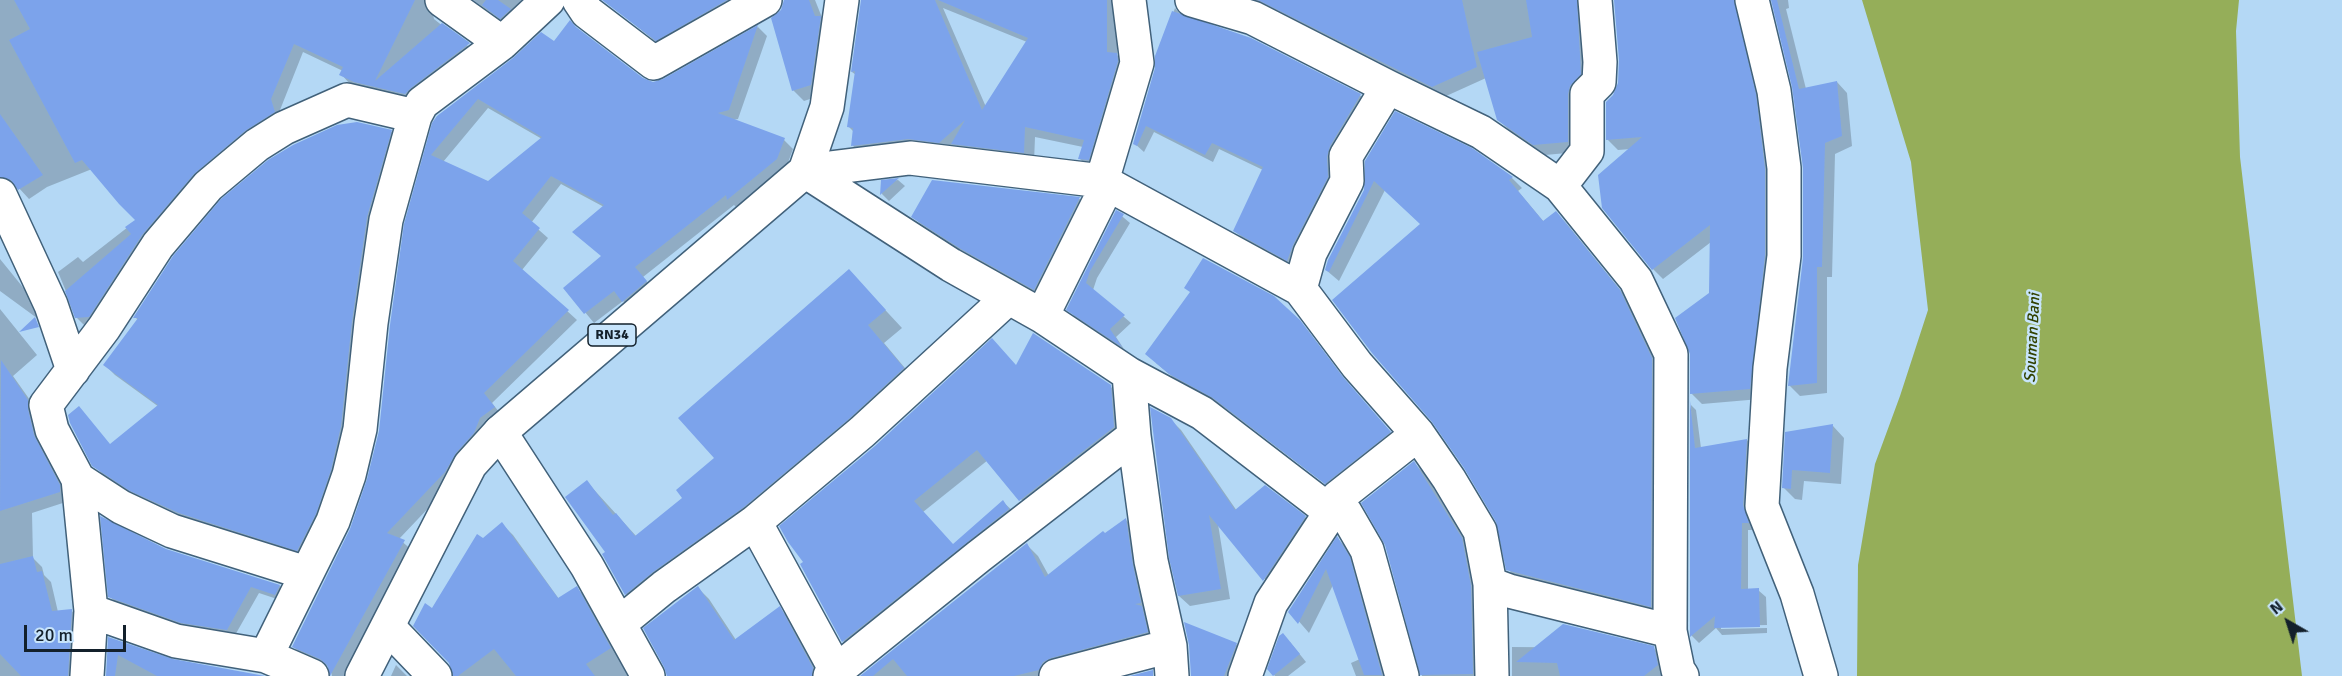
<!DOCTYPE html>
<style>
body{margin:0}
#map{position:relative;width:2342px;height:676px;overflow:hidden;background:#b4d8f5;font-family:Signika,sans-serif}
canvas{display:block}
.north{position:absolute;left:2258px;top:592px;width:60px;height:60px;-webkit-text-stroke:4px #c7e4fb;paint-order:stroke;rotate:321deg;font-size:16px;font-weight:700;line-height:24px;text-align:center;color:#13202b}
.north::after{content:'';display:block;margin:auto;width:21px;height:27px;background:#13202b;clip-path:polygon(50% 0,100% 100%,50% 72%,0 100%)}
.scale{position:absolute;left:24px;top:625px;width:102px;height:27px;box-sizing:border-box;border:3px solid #13202b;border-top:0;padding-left:8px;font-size:18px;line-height:21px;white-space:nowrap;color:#13202b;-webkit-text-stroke:4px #c7e4fb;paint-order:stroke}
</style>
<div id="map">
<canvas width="2342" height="676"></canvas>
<div class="north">N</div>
<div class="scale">20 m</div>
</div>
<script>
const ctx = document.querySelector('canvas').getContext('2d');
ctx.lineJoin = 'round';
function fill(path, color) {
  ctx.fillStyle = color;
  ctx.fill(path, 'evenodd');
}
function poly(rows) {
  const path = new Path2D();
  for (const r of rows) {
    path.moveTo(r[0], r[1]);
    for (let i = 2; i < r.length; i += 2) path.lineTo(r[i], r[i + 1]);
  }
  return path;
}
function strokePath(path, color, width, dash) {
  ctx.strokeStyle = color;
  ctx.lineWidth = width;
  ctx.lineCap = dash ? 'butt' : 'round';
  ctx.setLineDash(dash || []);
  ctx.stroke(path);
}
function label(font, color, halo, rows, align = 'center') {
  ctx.font = font + ' Signika,sans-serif';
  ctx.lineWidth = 5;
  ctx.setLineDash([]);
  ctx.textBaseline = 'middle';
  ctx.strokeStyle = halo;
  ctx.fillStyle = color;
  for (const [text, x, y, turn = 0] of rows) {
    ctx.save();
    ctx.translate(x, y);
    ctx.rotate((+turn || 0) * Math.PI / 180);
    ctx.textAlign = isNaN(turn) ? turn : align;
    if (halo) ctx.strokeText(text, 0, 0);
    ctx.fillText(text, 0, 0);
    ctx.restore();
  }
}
fill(poly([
 [1862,0,2239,0,2236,31,2240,157,2302,676,1857,676,1858,565,1875,464,1900,396,1928,310,1911,162]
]), '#95ae59');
fill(poly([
 [0,0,435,0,432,9,434,19,478,54,415,103,365,91,350,84,341,74,343,71,303,52,280,110,283,121,86,327,77,318,58,272,78,257,83,262,137,220,92,169,47,187,29,199,18,187,12,185,0,189],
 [473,0,532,0,511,27],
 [605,0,756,0,667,51],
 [785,0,815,0,823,20,822,95,804,101,793,90],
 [864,0,1122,0,1117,4,1117,55,1127,65,1090,169,1080,159,1083,147,1035,137,1034,163,863,156,853,146,854,132,848,126,856,75,852,72],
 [943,8,1027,42,986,107],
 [1236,0,1591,0,1591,85,1578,152,1545,155,1510,131,1499,120,1486,78,1444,97],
 [1615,0,1748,0,1775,181,1760,399,1702,404,1691,393,1710,293,1711,242,1663,279,1653,269,1631,149,1618,150,1607,139,1614,95,1619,84,1620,60],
 [1773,0,1788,0,1789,8,1786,9,1806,89,1837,82,1847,93,1852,146,1835,154,1832,277,1827,277,1827,393,1800,396,1789,385,1804,258,1804,165,1794,86],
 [1175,8,1183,17,1245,37,1361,96,1368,103,1295,267,1242,238,1235,231,1263,170,1219,149,1213,162,1154,132,1144,152,1134,143,1156,69,1158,57],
 [758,27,767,36,738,119,733,120,784,140,793,149,786,168,737,208,734,205,643,277,655,291,632,310,623,301,594,323,565,288,603,257,604,207,561,184,531,223,548,238,522,270,577,320,492,403,503,417,454,481,399,539,413,551,346,676,332,676,330,667,303,656,293,646,351,530,369,480,380,431,434,124,555,43,653,83,664,81],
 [488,108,542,139,489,182,443,162],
 [391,131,401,141,351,436,307,560,190,523,142,500,104,476,94,465,111,445,159,407,115,375,105,365,138,320,135,317],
 [1471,150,1512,178,1522,188,1518,191,1544,222,1556,213,1566,223,1630,302,1662,370,1661,616,1518,580,1508,569,1422,225,1385,190,1339,281,1326,270,1365,190,1366,161],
 [898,180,905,186,889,201,882,194,883,182],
 [933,181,1080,199,1087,206,1042,296,970,256,921,224,913,217],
 [1117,212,1130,223,1097,278,1093,290,1131,323,1116,337,1124,349,1075,317,1068,309],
 [0,259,30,296,41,321,0,291],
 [849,271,902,328,884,343,920,386,643,611,626,594,607,553,587,482,637,537,685,498,716,458],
 [0,309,37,355,13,376,37,410,69,495,69,501,32,513,33,558,42,567,44,575,51,582,58,612,71,610,81,620,78,676,0,676],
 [1299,321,1309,332,1352,389,1399,442,1336,492,1225,408,1180,383,1156,363],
 [1017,367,1110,386,1121,397,1125,438,1031,511,988,460,923,512,953,545,1003,502,1014,512,854,652,843,641,801,565],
 [1691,405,1696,410,1701,448,1747,440,1754,448,1755,530,1748,530,1748,590,1758,590,1766,597,1767,625,1721,626,1721,629,1767,628,1767,633,1722,635,1716,628,1699,643,1692,636],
 [1170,419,1181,430,1237,511,1305,517,1315,527,1274,590,1218,524,1230,599,1190,606,1179,596],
 [1833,426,1844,438,1841,484,1804,481,1802,500,1795,499,1783,487,1786,434],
 [1414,463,1424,473,1472,549,1483,676,1422,676],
 [1126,520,1137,531,1158,644,1053,676,862,676,1027,545,1038,556,1049,576],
 [502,524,513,535,559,599,576,588,588,599,630,676,455,676,432,610,483,540],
 [1338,539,1347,548,1359,569,1389,676,1356,676,1351,663,1360,659,1333,585,1309,633,1290,611],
 [166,550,280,586,287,593,283,601,259,593,234,637,189,630,118,604,110,597],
 [698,588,709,599,736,640,779,608,790,619,821,676,668,676],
 [110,639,172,661,261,676,107,676],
 [1290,642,1306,662,1288,676,1275,676,1269,669],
 [1236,644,1247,655,1239,676,1192,676],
 [1512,647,1653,648,1664,658,1666,676,1512,676],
 [396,665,407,676,391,676]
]), '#0003');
fill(poly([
 [14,0,415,0,375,81,442,23,470,43,411,88,405,94,354,82,339,75,343,67,294,44,271,99,275,112,245,131,194,174,142,235,89,317,75,318,65,291,131,234,125,227,135,220,119,204,82,160,75,163,9,40,30,29],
 [486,0,498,0,511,9,500,19,482,5],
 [602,0,727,0,656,41],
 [784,0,809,0,815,16,821,16,811,85,792,91,771,18,781,10],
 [861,0,935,0,982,110,1028,38,938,0,1107,0,1107,52,1117,53,1118,61,1089,160,1078,159,1084,140,1025,127,1024,153,951,144,965,120,939,143,908,139,851,146,853,128,847,127,855,71,851,72],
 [1258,0,1462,0,1477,67,1432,87],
 [1526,0,1577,0,1581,74,1570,86,1568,94,1568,142,1533,145,1497,120,1477,52,1532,37],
 [1614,0,1734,0,1756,94,1765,169,1765,255,1750,389,1690,394,1690,354,1675,318,1709,293,1710,225,1652,270,1602,208,1598,175,1642,137,1606,140,1606,102,1613,95,1618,83,1619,60],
 [1771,0,1777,0,1799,89,1837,81,1842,136,1825,143,1822,267,1817,267,1817,383,1788,386,1803,258,1803,168,1792,87],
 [1172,11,1251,38,1361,94,1330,146,1327,157,1328,177,1293,245,1287,261,1233,231,1263,167,1212,143,1205,155,1146,126,1137,146,1133,144,1155,68,1155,56],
 [570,20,576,27,643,78,653,82,663,79,758,25,729,110,718,113,785,138,777,159,727,200,726,195,635,267,647,281,622,302,614,291,584,314,563,288,601,256,572,232,604,205,551,176,522,213,540,228,513,261,569,310,484,393,495,407,480,418,474,433,456,453,445,472,387,533,405,540,330,676,327,665,320,659,292,647,350,529,367,479,379,431,390,325,404,224,432,123,437,116,513,58,541,32,554,41],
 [478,99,542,137,488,181,431,155],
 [1395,111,1472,148,1513,177,1509,180,1543,221,1556,211,1620,290,1652,358,1651,607,1506,570,1496,522,1464,468,1432,422,1372,353,1332,300,1420,224,1374,181,1329,272,1325,270,1328,260,1364,190,1365,161],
 [0,114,43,175,18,190,11,180,0,177],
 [357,122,392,130,367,217,352,321,341,426,331,470,316,514,297,551,179,513,130,491,92,466,70,423,68,415,79,406,110,444,158,405,103,365,138,318,133,318,173,256,221,199,268,160,293,145,337,125],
 [899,178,880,195,881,180],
 [932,180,1080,197,1034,290,961,249,911,217],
 [1116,210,1124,214,1090,271,1086,283,1125,315,1110,329,1122,347,1066,310],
 [1203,258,1274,296,1300,320,1343,377,1391,432,1325,484,1213,398,1169,374,1145,354,1190,292,1184,288],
 [849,269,886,310,868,325,904,368,850,418,744,507,653,572,625,595,602,554,605,552,565,497,587,480,613,515,616,513,635,536,682,498,676,490,714,458,678,418],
 [35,317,39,327,19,332],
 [1033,333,1111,385,1114,427,1019,501,977,450,914,501,953,544,1003,500,1009,509,842,642,800,564,803,562,788,542,779,526,875,446,992,338,1016,365],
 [1,360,28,400,28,409,34,435,60,485,60,492,0,511],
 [1690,401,1695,448,1747,439,1743,505,1749,523,1742,523,1741,589,1759,588,1760,627,1714,628,1715,616,1690,637],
 [1150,407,1171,418,1235,510,1265,485,1306,516,1263,581,1209,515,1221,589,1178,596,1169,558],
 [1833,424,1830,473,1792,470,1791,489,1782,488,1785,432],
 [1414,461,1462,538,1471,586,1473,674,1420,675,1385,545,1361,503],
 [100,516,166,549,280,585,275,595,251,587,227,630,181,623,108,597],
 [1126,518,1133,565,1141,603,1135,604,1142,606,1148,632,1051,658,1043,662,1039,670,1014,676,907,676,893,659,873,676,860,676,1027,543,1045,577,1103,531,1105,533],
 [502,522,558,598,577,586,611,648,586,664,595,676,516,676,494,649,458,676,453,676,449,663,413,626,425,603,432,608,477,534,483,538],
 [1337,536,1350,557,1382,675,1364,675,1326,569,1298,624,1288,612],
 [33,556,37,572,42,571,52,611,72,609,68,676,21,676,0,654,0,564],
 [698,586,734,640,780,606,813,668,812,676,667,676,664,667,643,628],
 [1184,622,1237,643,1224,676,1191,676,1189,645],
 [1563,624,1654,646,1658,665,1644,676,1560,676,1557,663,1516,662],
 [1283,633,1300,654,1273,676,1267,669,1279,636],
 [108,637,173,659,265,676,157,676,118,655,115,676,106,676],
 [1153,670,1153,676,1130,676]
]), '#7ca3eb');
const minor = poly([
 [442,0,502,43],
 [579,0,587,12,654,63,765,0],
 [1129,0,1137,63,1102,181,1300,289,1357,365,1418,434,1449,479,1480,531,1490,584,1509,591,1670,631,1678,670,1682,676],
 [1192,0,1253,18,1388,87,1481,132,1560,186,1636,280,1671,354,1670,631],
 [1752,0,1774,91,1784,168,1784,256,1770,368,1762,506,1797,594,1821,676],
 [805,171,951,265,1042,316,1129,374,1202,413,1331,512,1271,603,1245,676],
 [805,171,910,158,1102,181],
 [1560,186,1587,151,1587,94,1599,82,1600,62,1595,0],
 [0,195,51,305,73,370],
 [1300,289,1310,253,1347,181,1346,156,1388,87],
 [1042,316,1107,186],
 [1129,374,1134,436,1151,561,1170,646,1172,676],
 [500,432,587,566,648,676],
 [78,479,121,507,172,531,306,573],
 [755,522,839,676],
 [1490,584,1492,676],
 [91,611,176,641,266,656,312,676],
 [620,623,664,587,755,522,862,432,1008,298],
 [388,627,435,676],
 [266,656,333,521,349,475,360,429,371,323,386,220,415,116,422,103,502,43,548,0],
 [87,676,91,611,78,479,52,430,46,405,104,328,158,245,208,186,257,145,284,128,347,100,415,116],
 [830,676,978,557,1134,436],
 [1056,676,1170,646],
 [1402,676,1367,550,1345,512,1331,512,1337,498,1418,434]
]);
const primary = poly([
 [362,676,470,465,500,432,805,171,827,107,842,0]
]);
strokePath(minor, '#41617a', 36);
strokePath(primary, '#41617a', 36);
strokePath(minor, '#fff', 33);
strokePath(primary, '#fff', 33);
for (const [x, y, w] of [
 [612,335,48]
]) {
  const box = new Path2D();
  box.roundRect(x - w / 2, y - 11, w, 22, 4.5);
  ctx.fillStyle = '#c7e4fb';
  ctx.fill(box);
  strokePath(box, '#13202b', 1.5);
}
label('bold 14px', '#13202b', null, [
 ["RN34",612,335]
]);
label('italic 16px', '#324100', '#c7e4fb', [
 ["Souman Bani",2033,338,-87]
]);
</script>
